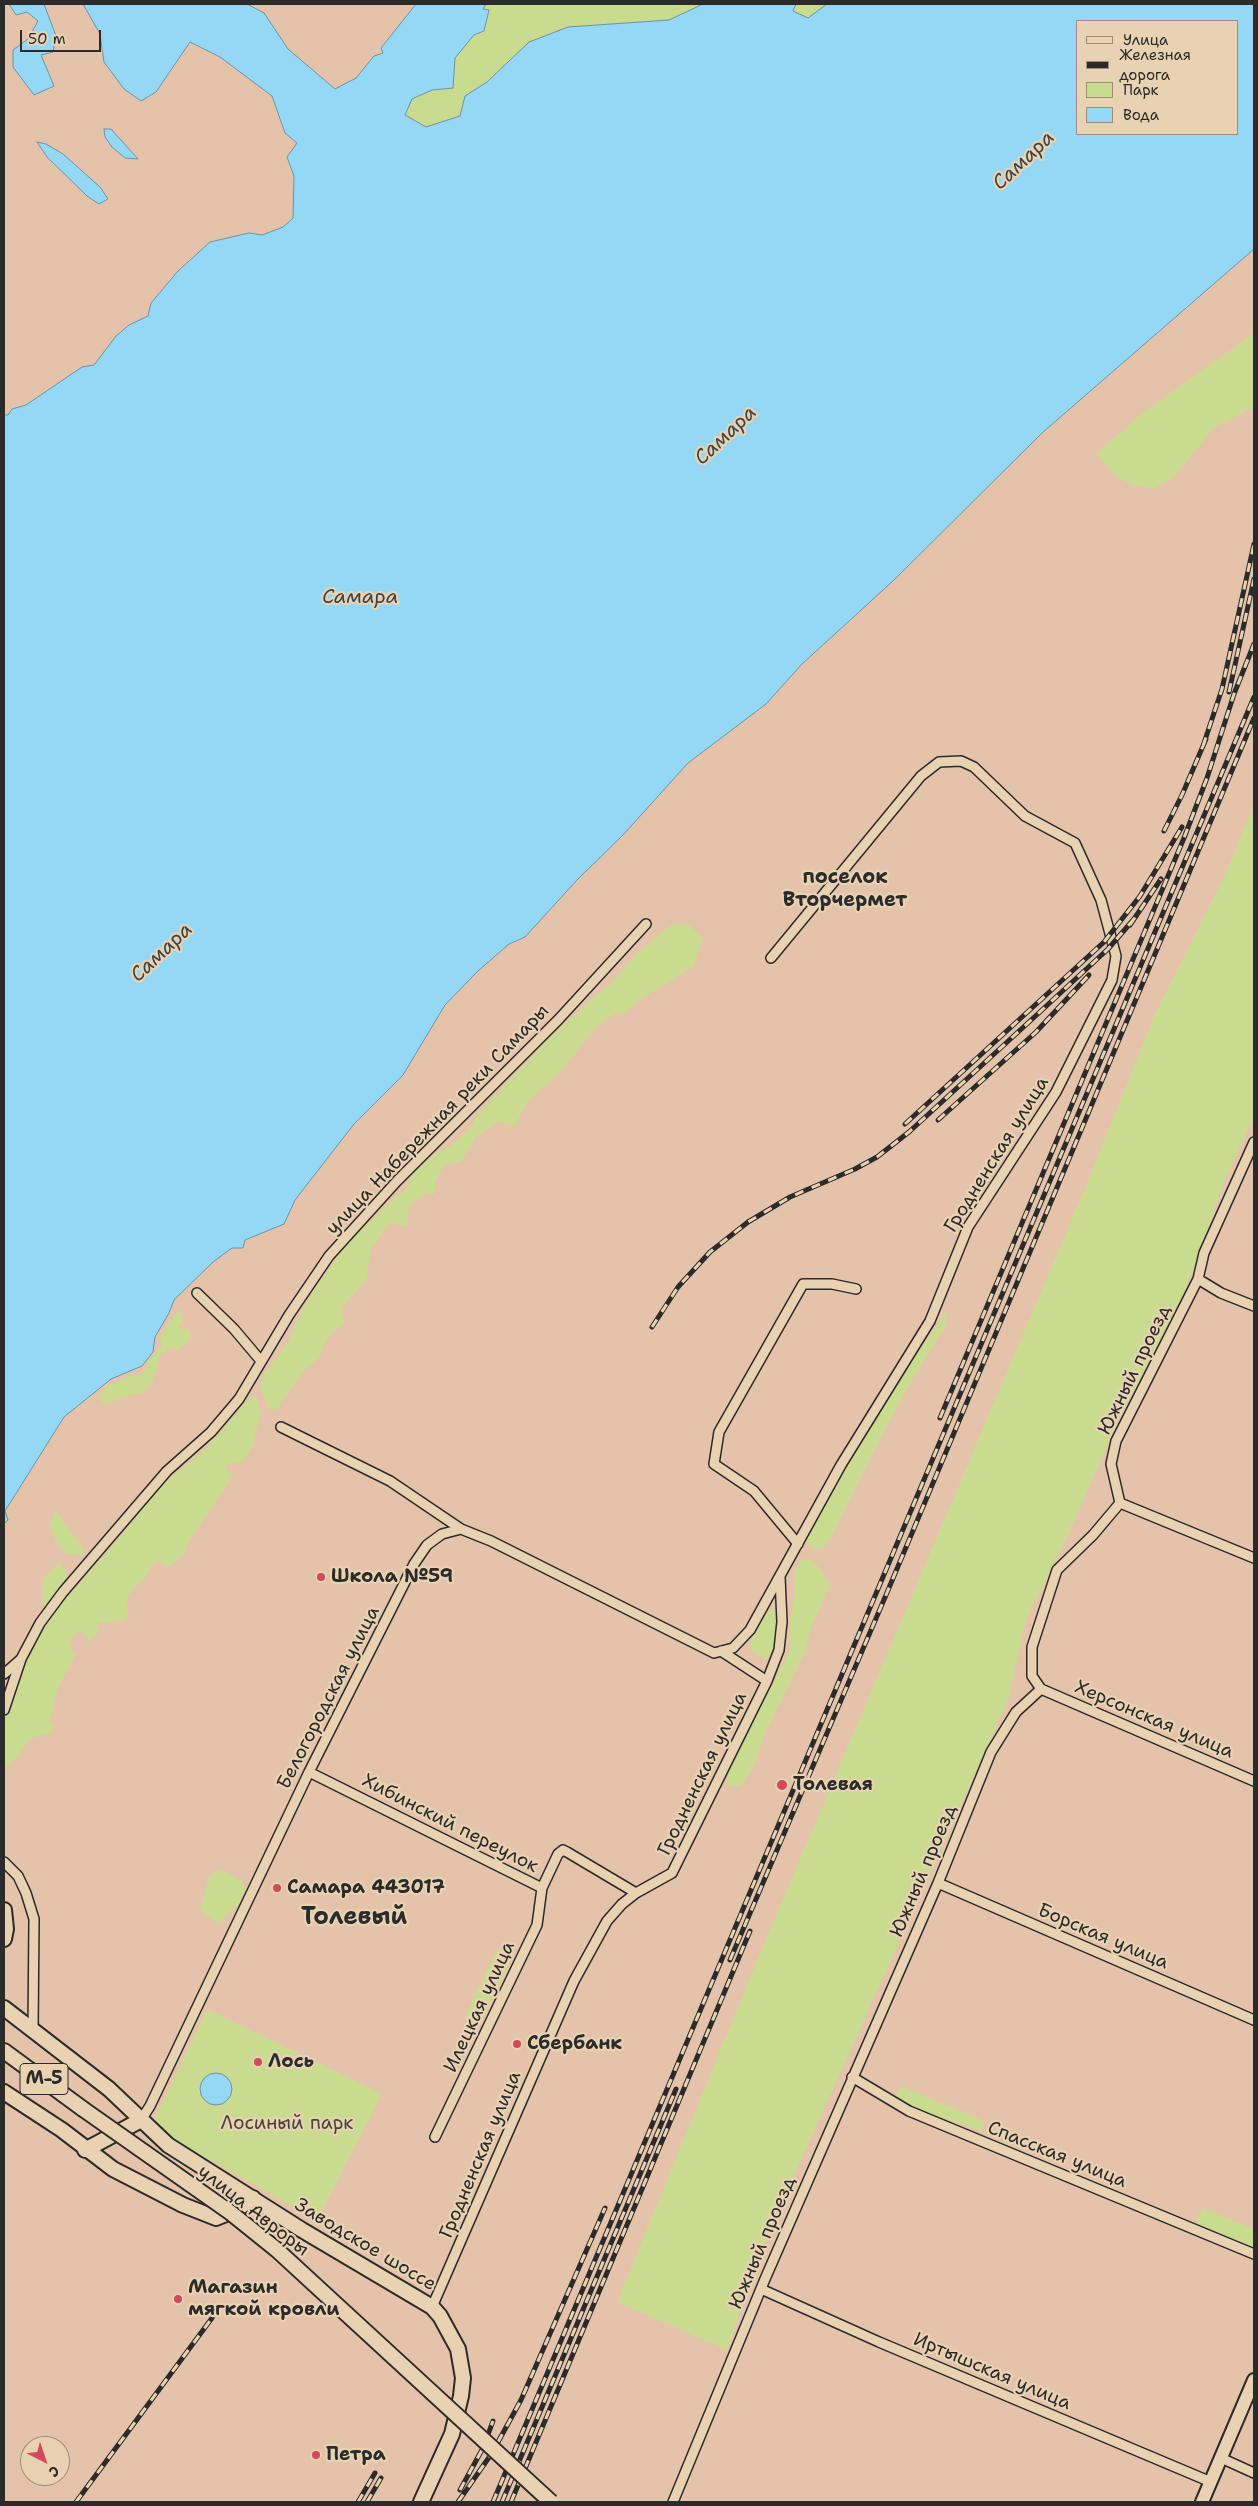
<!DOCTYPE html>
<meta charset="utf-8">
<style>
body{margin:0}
#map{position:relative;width:1258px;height:2506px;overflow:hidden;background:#e5c3aa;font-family:"Shantell Sans",sans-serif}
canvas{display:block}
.frame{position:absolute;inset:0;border:5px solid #2b2b2b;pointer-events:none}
.legend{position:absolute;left:1076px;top:20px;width:162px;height:115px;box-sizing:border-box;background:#e9d2b2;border:1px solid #9d8f7c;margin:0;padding:6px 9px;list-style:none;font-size:15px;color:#2b2b2b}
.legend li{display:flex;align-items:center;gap:10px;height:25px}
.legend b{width:25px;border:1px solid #9d8f7c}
.north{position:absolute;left:20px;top:2436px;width:50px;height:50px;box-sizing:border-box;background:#e9d2b2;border:1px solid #9d8f7c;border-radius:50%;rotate:139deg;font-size:14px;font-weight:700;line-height:20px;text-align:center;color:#2b2b2b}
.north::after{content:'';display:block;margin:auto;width:18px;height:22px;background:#d1495b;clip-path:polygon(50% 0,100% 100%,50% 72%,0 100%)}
.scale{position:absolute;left:20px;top:30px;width:81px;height:22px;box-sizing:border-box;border:2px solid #2b2b2b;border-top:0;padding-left:6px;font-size:15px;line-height:18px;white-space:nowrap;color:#2b2b2b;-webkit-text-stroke:4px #e9d2b2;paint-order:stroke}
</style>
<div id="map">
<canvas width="1258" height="2506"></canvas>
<div class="frame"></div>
<ul class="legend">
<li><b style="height:6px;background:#e9d2b2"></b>Улица</li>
<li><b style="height:6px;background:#2b2b2b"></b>Железная дорога</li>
<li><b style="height:14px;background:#c9db8f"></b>Парк</li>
<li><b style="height:14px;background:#94d8f6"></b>Вода</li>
</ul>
<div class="north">С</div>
<div class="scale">50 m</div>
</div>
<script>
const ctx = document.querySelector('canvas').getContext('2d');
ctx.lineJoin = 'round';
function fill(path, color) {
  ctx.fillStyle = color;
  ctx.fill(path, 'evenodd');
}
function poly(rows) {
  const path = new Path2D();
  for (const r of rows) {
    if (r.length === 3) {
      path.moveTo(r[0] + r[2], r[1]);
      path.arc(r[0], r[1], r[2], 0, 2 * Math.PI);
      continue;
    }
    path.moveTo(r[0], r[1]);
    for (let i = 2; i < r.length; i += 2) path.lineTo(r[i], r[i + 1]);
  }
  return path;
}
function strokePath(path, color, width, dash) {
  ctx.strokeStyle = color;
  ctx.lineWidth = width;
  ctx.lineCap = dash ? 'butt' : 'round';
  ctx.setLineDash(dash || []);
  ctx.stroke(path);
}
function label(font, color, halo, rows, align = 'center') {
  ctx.font = font + ' "Shantell Sans",sans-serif';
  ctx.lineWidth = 4.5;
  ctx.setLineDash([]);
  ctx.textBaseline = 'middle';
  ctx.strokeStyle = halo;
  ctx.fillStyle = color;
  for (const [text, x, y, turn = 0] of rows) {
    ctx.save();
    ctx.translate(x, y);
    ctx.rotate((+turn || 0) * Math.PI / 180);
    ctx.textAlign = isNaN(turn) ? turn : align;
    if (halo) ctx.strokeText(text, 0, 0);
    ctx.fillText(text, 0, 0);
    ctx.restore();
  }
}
fill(poly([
 [486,4,703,4,669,20,568,27,529,42,487,82,466,96,460,116,426,127,405,114,412,99,432,90,452,88,455,58,474,35,489,10,483,9],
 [796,4,827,4,808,18,793,11],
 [1254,333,1254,407,1214,428,1173,478,1154,488,1135,486,1120,479,1103,462,1097,453,1145,411],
 [1254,805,1254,1116,1225,1179,1195,1265,1177,1308,1118,1421,1068,1535,1026,1619,1008,1700,769,2231,727,2350,617,2302,764,1944,1086,1186,1155,1014,1225,875],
 [680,924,690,925,702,939,694,966,638,1001,627,1011,615,1014,597,1026,562,1070,528,1102,514,1126,499,1121,476,1137,461,1162,444,1165,435,1182,435,1194,423,1194,409,1206,407,1226,390,1222,371,1249,366,1281,341,1308,344,1323,327,1338,318,1359,306,1368,276,1410,269,1409,260,1387,261,1378,289,1341,298,1318,315,1288,349,1242,394,1198,408,1189,410,1174,433,1155,452,1145,471,1128,478,1114,555,1032,616,978,632,958,655,938,669,926],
 [182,1309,182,1323,178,1328,190,1330,189,1341,177,1350,170,1347,160,1355,153,1381,143,1393,129,1395,105,1405,99,1398,105,1387,133,1375,143,1374,149,1360,162,1346,160,1337,173,1316],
 [947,1310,945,1327,920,1366,883,1433,831,1537,824,1548,814,1549,807,1544,807,1535,893,1389],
 [253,1395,258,1400,261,1413,252,1447,245,1459,228,1464,226,1470,233,1476,190,1540,184,1554,171,1565,165,1566,157,1560,150,1568,145,1578,132,1590,126,1600,129,1616,123,1620,97,1623,99,1632,90,1640,80,1631,71,1639,69,1646,76,1654,58,1688,50,1721,54,1729,49,1733,30,1739,17,1757,4,1768,4,1723,21,1674,47,1620,123,1534,155,1491,204,1450],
 [55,1510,84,1549,83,1555,66,1554,55,1540,50,1524],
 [803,1558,810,1560,818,1566,830,1585,811,1628,805,1652,766,1731,754,1765,741,1786,728,1787,728,1771,790,1650,790,1621,795,1594,794,1572],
 [59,1563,67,1573,65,1582,45,1605,42,1602,44,1577],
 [773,1607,777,1613,774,1649,766,1660,751,1651,751,1639,766,1614],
 [218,1868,242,1881,246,1889,238,1905,219,1923,200,1912,208,1879],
 [497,1949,513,1956,497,1990,481,1982],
 [480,1984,496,1991,480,2025,465,2017],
 [207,2009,382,2094,317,2220,169,2137,154,2120],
 [901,2086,985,2121,981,2131,911,2107,895,2097],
 [1202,2208,1254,2229,1254,2251,1195,2226]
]), '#c9db8f');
const water = poly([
 [9,4,44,4,56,36,53,52,41,55,54,86,34,95,13,67,13,50,28,39,38,21,27,12,16,15,9,4],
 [83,4,247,4,264,13,288,49,335,89,356,78,374,56,383,53,381,48,416,4,486,4,483,9,489,10,484,31,474,35,455,58,453,88,432,90,412,99,405,115,426,127,460,116,465,96,487,82,529,42,568,27,669,20,703,4,796,4,793,11,808,18,827,4,1254,4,1254,249,1042,433,894,580,802,664,766,704,688,763,623,835,577,880,525,937,509,944,478,971,445,1005,403,1075,354,1124,295,1200,284,1224,245,1240,243,1248,232,1248,213,1262,174,1300,169,1313,155,1337,153,1352,142,1366,111,1379,64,1417,5,1511,8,1520,4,1524,4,415,8,415,12,409,26,405,82,367,94,365,116,336,129,325,148,316,151,303,178,271,210,242,249,233,262,235,283,227,293,218,294,176,287,157,297,143,285,133,272,96,220,57,190,42,156,92,141,101,124,89,104,62,100,34,83,4],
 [1237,21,1237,134,1077,134,1077,21,1237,21],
 [104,129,111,129,138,159,125,158,112,147,105,137,104,129],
 [37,142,46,144,63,154,100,187,108,199,99,204,87,196,47,157,37,142],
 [216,2089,16]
]);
fill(water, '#94d8f6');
strokePath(water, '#6a93a5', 1);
const street = poly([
 [1198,1279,1204,1253,1254,1142],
 [197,1293,234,1329,261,1361],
 [281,1427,390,1481,461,1529,491,1541,714,1653,733,1648,750,1630,841,1465,930,1321,968,1227,1056,1092,1112,980,1116,956,1101,900,1075,843,1025,816,974,767,961,761,939,762,921,776,771,958],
 [1120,1503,1111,1464,1116,1441,1198,1279,1221,1293,1254,1306],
 [1120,1503,1254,1558],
 [798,1544,754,1491,714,1464,719,1432,803,1284,832,1284,856,1289],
 [721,1651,767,1681],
 [4,1674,21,1659,40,1623,63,1592,167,1471,211,1432,239,1399,289,1315,329,1256,397,1181,558,1020,646,924],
 [1041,1689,1254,1781],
 [1041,1689,1032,1676,1032,1647,1057,1570,1093,1535,1120,1503],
 [4,1710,21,1659],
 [309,1772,542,1888],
 [4,1862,18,1876,26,1893,34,1919,33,2032],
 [938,1883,1254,2020],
 [852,2077,909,2111,1254,2254],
 [141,2120,150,2106,309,1772,414,1564,427,1545,442,1534,461,1529],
 [435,2137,537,1925,542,1888,558,1854,563,1850,567,1852,636,1893],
 [761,2289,879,2342,1211,2482],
 [432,2307,574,1981,607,1921,622,1904,636,1893,672,1873,767,1681,779,1650,782,1622,780,1577],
 [1221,2458,1254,2473],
 [673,2502,765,2279,938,1883,991,1752,1016,1712,1041,1689]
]);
const secondary = poly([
 [1202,2502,1254,2380]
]);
const primary = poly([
 [4,1910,6,1929,4,1939],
 [4,2008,109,2089,168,2145,302,2230,432,2307,440,2316,458,2349,463,2378,461,2396,452,2434,421,2502],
 [4,2051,83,2109],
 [4,2092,62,2130,113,2169,183,2205,216,2218,236,2210,253,2198],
 [85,2150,141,2120]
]);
strokePath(street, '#2b2b2b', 12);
strokePath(secondary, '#2b2b2b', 16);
strokePath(primary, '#2b2b2b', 18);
strokePath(street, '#e9d2b2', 9);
strokePath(secondary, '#e9d2b2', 12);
strokePath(primary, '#e9d2b2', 14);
const rail = poly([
 [1229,692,1254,579],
 [1203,746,1222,689,1254,544],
 [1164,831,1182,795,1206,739],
 [1130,925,1161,879],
 [938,1120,1036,1032,1089,975],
 [905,1124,1104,942,1140,896,1182,827],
 [652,1327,678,1287,710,1252,748,1222,790,1197,855,1169,877,1157,909,1132,1029,1022,1108,949,1134,919],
 [940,1418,1184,838,1207,778,1234,694,1254,644],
 [730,1960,886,1595,1254,718],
 [460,2490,483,2448,493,2421],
 [76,2502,212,2318],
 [358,2502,375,2473],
 [367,2502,381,2478],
 [458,2502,492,2453,521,2400,605,2208],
 [493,2502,1254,697],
 [502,2502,676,2089],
 [511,2502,750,1931]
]);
strokePath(rail, '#2b2b2b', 5);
strokePath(rail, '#e9d2b2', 3, [9]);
const primaryBridge = poly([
 [83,2109,231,2213,277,2250,551,2502]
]);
strokePath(primaryBridge, '#2b2b2b', 18, []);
strokePath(primaryBridge, '#e9d2b2', 14);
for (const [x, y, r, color] of [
 [321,1577,5,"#d1495b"],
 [782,1785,6,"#d1495b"],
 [277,1888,5,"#d1495b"],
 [517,2044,5,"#d1495b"],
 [258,2062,5,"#d1495b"],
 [178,2299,5,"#d1495b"],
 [316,2455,5,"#d1495b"]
]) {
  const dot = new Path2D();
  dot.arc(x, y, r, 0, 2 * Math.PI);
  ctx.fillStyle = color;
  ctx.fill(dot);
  strokePath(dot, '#e9d2b2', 2);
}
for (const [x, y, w] of [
 [44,2079,48]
]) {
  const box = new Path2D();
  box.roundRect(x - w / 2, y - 15.5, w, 31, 4);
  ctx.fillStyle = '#e9d2b2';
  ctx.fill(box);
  strokePath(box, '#2b2b2b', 1);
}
label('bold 18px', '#2b2b2b', null, [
 ["М-5",44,2079]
]);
label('19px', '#2b2b2b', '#e9d2b2', [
 ["улица Набережная реки Самары",438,1120,-46],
 ["Гродненская улица",997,1155,-58],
 ["Южный проезд",1135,1370,-64],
 ["Белогородская улица",329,1698,-63],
 ["Херсонская улица",1154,1720,23],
 ["Гродненская улица",703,1774,-64],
 ["Хибинский переулок",450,1824,27],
 ["Южный проезд",924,1871,-67],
 ["Борская улица",1103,1937,23],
 ["Илецкая улица",480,2007,-65],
 ["Гродненская улица",481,2155,-67],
 ["Спасская улица",1057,2155,22],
 ["улица Авроры",253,2211,38],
 ["Южный проезд",763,2243,-67],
 ["Заводское шоссе",365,2245,31],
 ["Иртышская улица",992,2372,23]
]);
label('bold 19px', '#2b2b2b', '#e9d2b2', [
 ["Школа №59",331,1577],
 ["Толевая",793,1785],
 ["Самара 443017",287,1888],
 ["Сбербанк",527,2044],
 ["Лось",268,2062],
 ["Магазин",188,2288],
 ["мягкой кровли",188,2310],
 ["Петра",326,2455]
], 'left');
label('19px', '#43453a', '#e9d2b2', [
 ["Лосиный парк",287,2124]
]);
label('italic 20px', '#3b4549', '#e9d2b2', [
 ["Самара",1024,161,-43],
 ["Самара",726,436,-43],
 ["Самара",360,598],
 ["Самара",162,953,-43]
]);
label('bold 20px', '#2b2b2b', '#e9d2b2', [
 ["поселок",845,878],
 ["Вторчермет",845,901]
]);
label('bold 24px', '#2b2b2b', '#e9d2b2', [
 ["Толевый",354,1918]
]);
</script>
